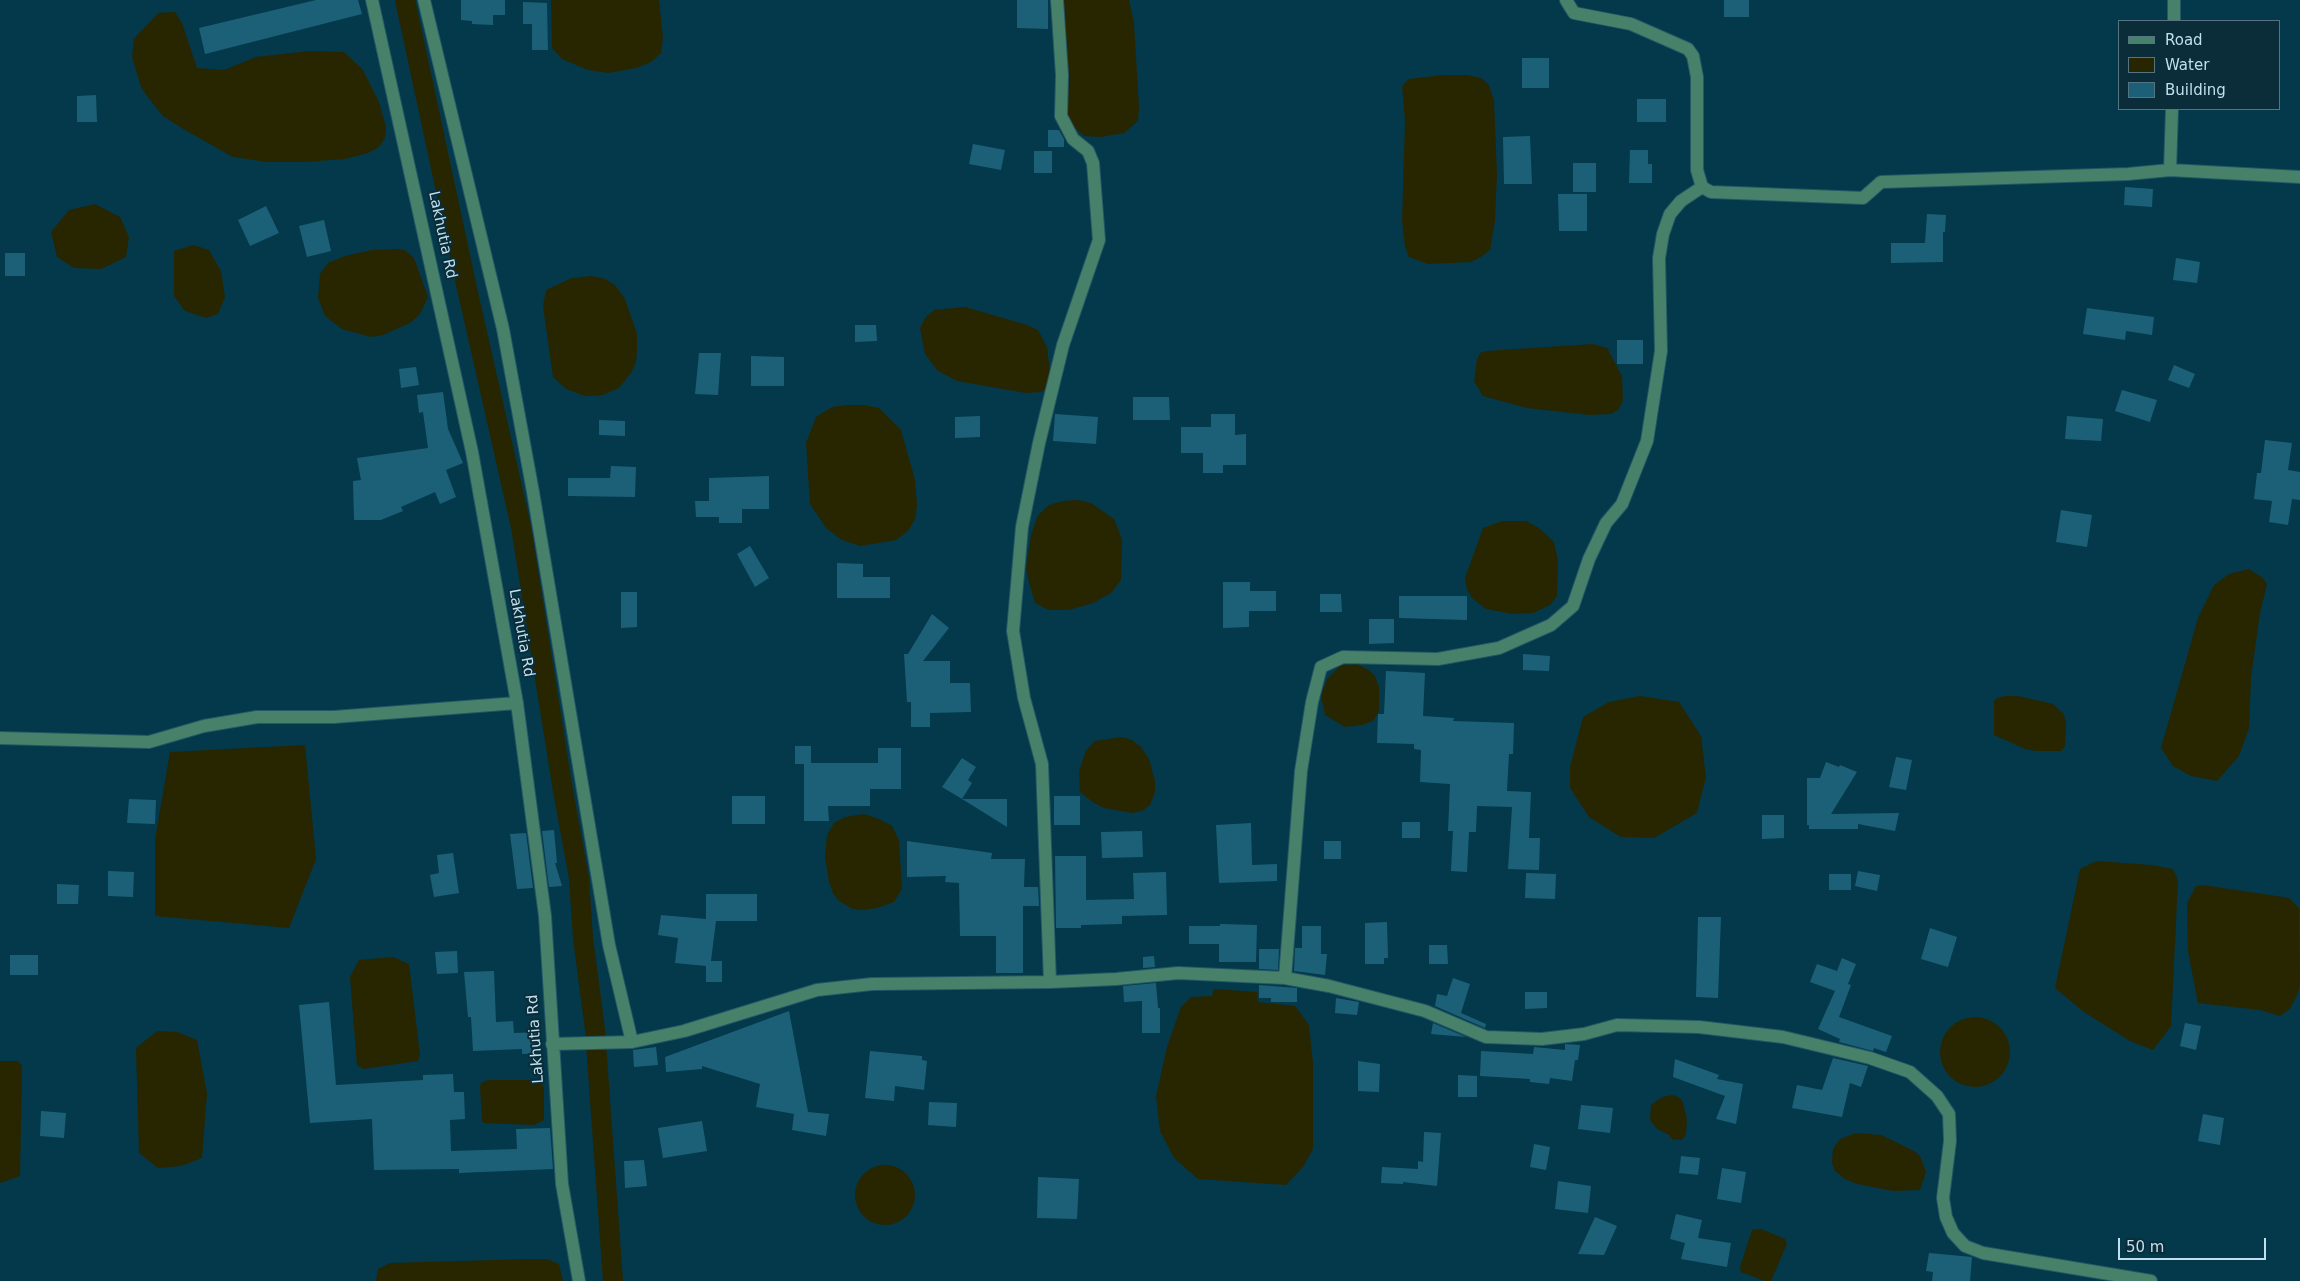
<!DOCTYPE html>
<style>
body{margin:0}
#map{position:relative;width:2300px;height:1281px;overflow:hidden;background:#03394a;font-family:"DejaVu Sans",sans-serif}
canvas{display:block}
.legend{position:absolute;left:2118px;top:20px;width:162px;height:90px;box-sizing:border-box;background:#0b2d3a;border:1px solid #547482;margin:0;padding:6px 9px;list-style:none;font-size:15px;color:#c1dfed}
.legend li{display:flex;align-items:center;gap:10px;height:25px}
.legend b{width:25px;border:1px solid #547482}
.scale{position:absolute;left:2118px;top:1238px;width:148px;height:22px;box-sizing:border-box;border:2px solid #c1dfed;border-top:0;padding-left:6px;font-size:15px;line-height:18px;white-space:nowrap;color:#c1dfed;-webkit-text-stroke:4px #0b2d3a;paint-order:stroke}
</style>
<div id="map">
<canvas width="2300" height="1281"></canvas>
<ul class="legend">
<li><b style="height:6px;background:#48816a"></b>Road</li>
<li><b style="height:14px;background:#282600"></b>Water</li>
<li><b style="height:14px;background:#1c6078"></b>Building</li>
</ul>
<div class="scale">50 m</div>
</div>
<script>
const ctx = document.querySelector('canvas').getContext('2d');
ctx.lineJoin = 'round';
function fill(path, color) {
  ctx.fillStyle = color;
  ctx.fill(path, 'evenodd');
}
function poly(rows) {
  const path = new Path2D();
  for (const r of rows) {
    if (r.length === 3) {
      path.moveTo(r[0] + r[2], r[1]);
      path.arc(r[0], r[1], r[2], 0, 2 * Math.PI);
      continue;
    }
    path.moveTo(r[0], r[1]);
    for (let i = 2; i < r.length; i += 2) path.lineTo(r[i], r[i + 1]);
  }
  return path;
}
function strokePath(path, color, width, dash) {
  ctx.strokeStyle = color;
  ctx.lineWidth = width;
  ctx.lineCap = dash ? 'butt' : 'round';
  ctx.setLineDash(dash || []);
  ctx.stroke(path);
}
function label(font, color, halo, rows, align = 'center') {
  ctx.font = font + ' "DejaVu Sans",sans-serif';
  ctx.lineWidth = 4;
  ctx.setLineDash([]);
  ctx.textBaseline = 'middle';
  ctx.strokeStyle = halo;
  ctx.fillStyle = color;
  for (const [text, x, y, turn = 0] of rows) {
    ctx.save();
    ctx.translate(x, y);
    ctx.rotate((+turn || 0) * Math.PI / 180);
    ctx.textAlign = isNaN(turn) ? turn : align;
    if (halo) ctx.strokeText(text, 0, 0);
    ctx.fillText(text, 0, 0);
    ctx.restore();
  }
}
fill(poly([
 [551,0,659,0,663,37,661,53,651,62,636,68,608,73,588,70,562,59,552,48],
 [1061,0,1129,0,1134,23,1139,108,1138,121,1124,133,1100,137,1084,136,1070,123,1066,106],
 [175,12,182,23,197,68,224,70,256,57,309,51,344,52,363,70,379,102,386,127,385,138,379,147,368,153,345,159,304,162,267,162,233,157,185,130,163,116,147,96,141,87,132,57,134,39,158,13],
 [1443,75,1467,75,1481,78,1489,85,1494,101,1497,174,1495,220,1490,250,1481,257,1471,262,1428,264,1409,257,1405,247,1402,222,1405,121,1402,86,1409,79],
 [95,204,120,217,129,237,126,257,101,269,74,268,57,257,51,232,69,210],
 [193,245,209,250,221,271,225,297,218,314,206,318,185,311,174,296,174,251],
 [396,249,405,250,414,258,428,297,420,314,410,323,383,335,371,337,342,329,325,316,318,298,320,274,328,263,345,256,372,250],
 [591,276,603,278,615,285,625,299,637,334,637,350,636,362,631,373,619,388,603,395,585,396,566,389,553,377,543,306,546,290,572,278],
 [965,307,1027,325,1038,330,1047,347,1050,373,1048,385,1042,392,1026,393,957,381,938,371,925,354,920,328,925,318,934,310],
 [1592,344,1607,348,1622,376,1623,400,1619,409,1611,414,1589,415,1527,408,1483,396,1474,381,1477,359,1480,353,1487,351],
 [846,405,864,405,879,408,901,430,915,480,917,506,915,519,908,531,896,540,860,546,842,540,826,528,810,504,806,443,816,417,832,407],
 [1078,500,1091,503,1114,519,1122,539,1121,580,1111,593,1093,603,1069,610,1049,610,1035,603,1030,586,1026,569,1031,535,1038,515,1049,505,1063,501],
 [1502,521,1526,521,1539,528,1554,542,1558,561,1557,596,1550,605,1533,613,1513,614,1486,609,1472,598,1467,589,1465,578,1483,528],
 [2249,569,2263,578,2267,584,2260,613,2251,677,2249,728,2239,756,2217,781,2191,776,2173,766,2161,748,2198,618,2214,585,2229,574],
 [1357,664,1369,670,1375,676,1379,687,1379,711,1373,721,1362,725,1345,727,1325,715,1321,696,1327,679,1341,665],
 [1640,696,1679,702,1701,736,1706,777,1697,813,1654,838,1621,837,1589,817,1570,788,1570,767,1583,717,1609,702],
 [2005,696,2018,696,2053,704,2063,713,2066,721,2065,746,2061,751,2036,751,2025,749,1994,735,1994,701,1997,698],
 [1122,737,1132,740,1141,747,1149,759,1155,781,1155,792,1150,805,1142,811,1132,813,1104,808,1094,803,1080,792,1079,771,1086,751,1095,741],
 [305,745,316,859,289,928,155,916,155,840,170,752],
 [864,814,879,819,892,826,899,840,902,889,894,902,877,908,863,910,853,909,839,901,833,893,829,882,825,857,827,835,834,823,845,817],
 [2097,861,2151,865,2173,869,2178,880,2171,1026,2153,1050,2130,1041,2084,1012,2055,988,2080,869],
 [2203,885,2289,898,2299,908,2300,982,2298,993,2290,1009,2280,1016,2260,1010,2198,1003,2188,951,2187,903,2196,886],
 [393,957,409,964,420,1055,418,1061,363,1069,357,1065,350,977,359,960],
 [1214,989,1257,992,1258,1002,1295,1006,1309,1025,1313,1063,1313,1149,1303,1167,1286,1185,1198,1179,1174,1158,1160,1131,1156,1096,1167,1047,1181,1007,1191,997,1212,996],
 [1975,1052,35],
 [157,1031,177,1032,197,1040,207,1093,202,1158,181,1166,158,1168,139,1153,136,1048],
 [0,1061,18,1061,22,1066,20,1176,0,1183],
 [488,1080,540,1080,544,1088,544,1120,534,1125,484,1123,482,1121,480,1087,481,1083],
 [1673,1095,1680,1098,1683,1103,1687,1119,1686,1134,1682,1140,1672,1139,1669,1135,1656,1128,1650,1120,1651,1105,1662,1097],
 [1856,1133,1881,1135,1914,1151,1920,1156,1926,1172,1920,1190,1893,1191,1857,1184,1845,1179,1835,1171,1832,1163,1833,1149,1840,1139],
 [885,1195,30],
 [1761,1229,1785,1239,1787,1244,1771,1281,1765,1281,1741,1272,1740,1267,1752,1230],
 [530,1259,547,1259,559,1264,563,1281,376,1281,378,1269,390,1263]
]), '#282600');
strokePath(poly([
 [405,0,468,293,521,527,563,791,579,878,583,938,595,1030,613,1281]
]), '#282600', 20);
fill(poly([
 [316,0,358,0,362,14,205,54,199,28],
 [461,0,505,0,505,15,493,15,493,25,472,24,472,21,461,20],
 [1017,0,1048,0,1048,29,1017,28],
 [1724,0,1749,0,1749,17,1724,17],
 [523,2,547,3,548,50,532,50,532,24,523,24],
 [1522,58,1549,58,1549,88,1522,88],
 [96,95,97,122,77,122,77,96],
 [1637,99,1666,99,1666,122,1637,122],
 [1048,130,1059,130,1064,139,1064,147,1048,147],
 [1530,136,1532,184,1504,184,1503,137],
 [973,144,1005,150,1001,170,969,164],
 [1630,150,1648,150,1648,164,1652,164,1652,183,1629,183],
 [1034,151,1052,151,1052,173,1034,173],
 [1573,163,1596,163,1596,192,1573,192],
 [2125,187,2153,189,2152,207,2124,205],
 [1558,194,1587,194,1587,231,1559,231],
 [266,206,279,233,250,246,238,220],
 [1927,214,1946,215,1945,232,1943,232,1943,262,1891,263,1891,243,1925,243],
 [324,220,331,251,307,257,299,226],
 [5,253,25,253,25,276,5,276],
 [2176,258,2200,262,2197,283,2173,280],
 [2087,308,2154,317,2152,335,2126,331,2125,340,2083,334],
 [855,325,876,325,877,341,855,342],
 [1617,340,1643,340,1643,364,1617,364],
 [699,353,721,353,718,395,695,394],
 [751,356,784,357,784,386,751,386],
 [2174,365,2195,374,2189,388,2168,380],
 [416,367,419,385,401,388,399,369],
 [2122,390,2157,400,2150,422,2115,411],
 [443,392,448,429,463,463,446,470,456,497,440,504,435,492,401,507,403,511,381,520,354,520,353,481,361,480,357,458,428,448,423,412,419,413,417,395],
 [1133,397,1169,397,1170,420,1133,420],
 [1055,414,1098,417,1096,444,1053,441],
 [1211,414,1235,414,1235,435,1246,434,1246,465,1223,465,1223,473,1203,473,1203,453,1181,453,1181,427,1211,427],
 [980,416,980,437,955,438,955,417],
 [2067,416,2103,419,2101,441,2065,439],
 [599,420,625,421,625,436,599,435],
 [2265,440,2292,443,2288,470,2300,472,2300,500,2292,499,2288,525,2269,522,2272,501,2254,499,2257,473,2261,473],
 [611,466,636,467,635,497,568,496,568,478,610,478],
 [769,476,769,509,742,509,742,523,719,523,719,517,696,517,695,501,709,501,709,478],
 [2061,510,2092,515,2087,547,2056,542],
 [750,546,769,578,755,587,737,554],
 [837,563,863,564,863,577,890,577,890,598,837,598],
 [1223,582,1250,582,1250,591,1276,591,1276,611,1249,611,1249,627,1223,628],
 [621,592,637,592,637,627,621,628],
 [1320,594,1341,594,1342,612,1320,612],
 [1399,596,1467,596,1467,620,1399,618],
 [932,614,949,628,923,661,950,661,950,683,970,683,971,712,930,713,930,727,911,727,911,702,907,702,904,654,908,654],
 [1369,619,1394,619,1394,643,1369,644],
 [1523,654,1550,656,1549,671,1523,670],
 [1386,671,1425,673,1423,716,1454,718,1453,721,1514,723,1513,754,1509,754,1507,791,1531,792,1529,838,1540,838,1539,870,1508,869,1512,807,1477,806,1476,832,1469,832,1467,872,1451,871,1453,831,1448,831,1450,784,1420,782,1421,750,1414,749,1414,744,1377,743,1378,714,1384,714],
 [795,746,811,746,811,763,878,763,878,748,901,748,901,789,870,789,870,806,828,806,829,821,804,821,804,764,795,764],
 [1896,757,1912,760,1906,790,1889,787],
 [962,758,976,767,968,780,972,783,962,799,942,787],
 [1826,762,1839,767,1840,765,1857,772,1831,814,1899,813,1895,831,1858,824,1858,829,1809,829,1809,825,1807,825,1807,778,1820,778],
 [732,796,765,796,765,824,732,824],
 [1054,796,1080,796,1080,825,1054,825],
 [129,799,156,800,155,824,127,823],
 [962,799,1007,799,1007,827],
 [1762,815,1784,815,1784,838,1762,839],
 [1402,822,1420,822,1420,838,1402,838],
 [1251,823,1252,865,1277,864,1277,881,1219,883,1216,825],
 [554,830,557,863,555,863,562,886,549,887,542,831],
 [1142,831,1143,857,1102,858,1101,832],
 [526,833,533,888,517,889,510,834],
 [907,841,992,853,991,859,1025,859,1024,887,1038,887,1039,906,1023,906,1023,973,996,973,996,936,960,936,959,883,945,882,946,876,907,877],
 [1324,841,1341,841,1341,859,1324,859],
 [453,853,459,893,434,897,430,875,439,873,437,855],
 [1055,856,1086,856,1086,900,1134,899,1133,873,1166,872,1167,915,1122,916,1122,924,1081,925,1081,928,1056,928],
 [108,871,134,872,133,897,108,896],
 [1858,871,1880,875,1877,891,1855,886],
 [1526,873,1556,874,1555,899,1525,898],
 [1829,874,1851,874,1851,890,1829,890],
 [57,884,79,885,78,904,57,904],
 [706,894,757,894,757,921,716,921,711,961,722,961,722,982,706,982,706,966,675,963,678,938,658,935,661,915,706,919],
 [1698,917,1721,917,1718,998,1696,997],
 [1387,922,1388,958,1384,958,1384,964,1365,964,1365,923],
 [1220,924,1257,925,1256,962,1219,962,1219,944,1189,944,1189,926,1220,926],
 [1302,926,1321,926,1321,954,1327,954,1325,975,1294,971,1295,948,1302,948],
 [1930,928,1957,937,1948,967,1921,959],
 [1429,945,1447,945,1448,964,1429,964],
 [1259,949,1279,949,1278,970,1259,969],
 [457,951,458,973,437,974,435,952],
 [10,955,38,955,38,975,10,975],
 [1154,956,1155,967,1143,968,1143,957],
 [1842,958,1856,964,1848,984,1851,985,1839,1017,1892,1036,1886,1052,1874,1048,1873,1051,1839,1042,1840,1039,1818,1029,1835,991,1810,982,1817,964,1837,971],
 [494,971,496,1022,513,1021,514,1033,540,1032,541,1053,522,1054,522,1049,473,1051,471,1017,468,1017,464,972],
 [1453,978,1470,984,1461,1013,1486,1024,1485,1028,1435,1006,1437,994,1447,996],
 [1156,983,1158,1008,1160,1008,1160,1033,1142,1033,1142,1001,1124,1002,1123,986],
 [1259,985,1297,988,1297,1002,1271,1002,1271,998,1259,998],
 [1525,992,1547,992,1547,1008,1525,1009],
 [1336,998,1359,1002,1357,1015,1335,1013],
 [329,1002,336,1085,423,1080,423,1075,453,1074,454,1092,464,1092,465,1119,450,1120,451,1151,517,1149,516,1129,550,1128,553,1169,459,1173,459,1169,374,1170,372,1119,310,1123,299,1005],
 [789,1011,808,1112,829,1114,826,1136,792,1130,794,1114,756,1107,760,1084,702,1066,702,1069,666,1072,665,1057],
 [1433,1023,1466,1037,1431,1034],
 [2185,1023,2201,1026,2196,1050,2180,1046],
 [1565,1044,1580,1045,1578,1060,1575,1060,1572,1081,1550,1078,1549,1084,1530,1082,1530,1079,1480,1076,1481,1051,1533,1054,1534,1047,1565,1050],
 [656,1047,658,1065,634,1067,633,1050],
 [870,1051,922,1056,922,1060,927,1061,924,1090,895,1086,894,1101,865,1098],
 [1833,1058,1868,1066,1861,1087,1850,1083,1842,1117,1792,1108,1797,1085,1822,1090],
 [1675,1059,1719,1075,1717,1079,1743,1084,1736,1124,1716,1119,1725,1096,1673,1077],
 [1358,1061,1380,1064,1379,1092,1358,1091],
 [1458,1075,1477,1076,1477,1097,1458,1097],
 [929,1102,957,1103,956,1127,928,1125],
 [1581,1105,1613,1108,1610,1133,1578,1129],
 [41,1111,66,1113,64,1138,40,1136],
 [2203,1114,2224,1118,2220,1145,2198,1141],
 [702,1121,707,1151,663,1158,658,1128],
 [1424,1132,1441,1133,1437,1186,1403,1182,1403,1184,1381,1183,1382,1167,1418,1169,1418,1161,1423,1162],
 [1534,1144,1550,1147,1546,1170,1530,1167],
 [1681,1156,1700,1158,1698,1175,1679,1173],
 [644,1160,647,1186,625,1188,624,1161],
 [1722,1168,1746,1172,1741,1203,1717,1199],
 [1038,1177,1079,1179,1077,1219,1037,1218],
 [1558,1181,1591,1186,1588,1213,1555,1209],
 [1676,1214,1702,1220,1698,1238,1731,1243,1727,1267,1681,1259,1685,1243,1670,1239],
 [1595,1217,1617,1226,1604,1255,1578,1254],
 [1929,1253,1972,1257,1970,1281,1932,1281,1933,1272,1926,1271]
]), '#1c6078');
const minor = poly([
 [372,0,472,452,517,703,545,916,562,1184,579,1281],
 [424,0,503,329,533,492,609,945,632,1042],
 [1566,0,1574,13,1631,24,1688,49,1693,56,1697,77,1697,170,1702,187,1711,192,1863,198,1881,182,2128,174,2170,170,2300,177],
 [2174,21,2174,0],
 [2170,170,2172,109],
 [0,738,149,742,204,726,257,717,334,717,517,703],
 [1285,978,1301,771,1312,702,1321,667,1343,657,1438,659,1499,648,1551,625,1573,606,1589,559,1606,523,1622,504,1647,441,1661,351,1659,258,1663,234,1670,214,1681,201,1702,187],
 [1050,982,1042,764,1024,698,1013,631,1022,527,1039,443,1063,345,1099,240,1093,163,1088,151,1073,139,1061,116,1062,75,1057,0],
 [552,1044,632,1042,684,1031,817,990,872,984,1050,982,1116,979,1178,973,1285,978,1329,986,1425,1011,1486,1037,1542,1039,1584,1034,1617,1025,1699,1027,1783,1037,1870,1058,1910,1072,1937,1096,1949,1114,1950,1141,1943,1198,1946,1217,1953,1233,1965,1246,1983,1253,2151,1281]
]);
strokePath(minor, '#255767', 14);
strokePath(minor, '#48816a', 12);
label('15px', '#c1dfed', '#0b2d3a', [
 ["Lakhutia Rd",442,235,78],
 ["Lakhutia Rd",521,633,80],
 ["Lakhutia Rd",536,1039,-94]
]);
</script>
